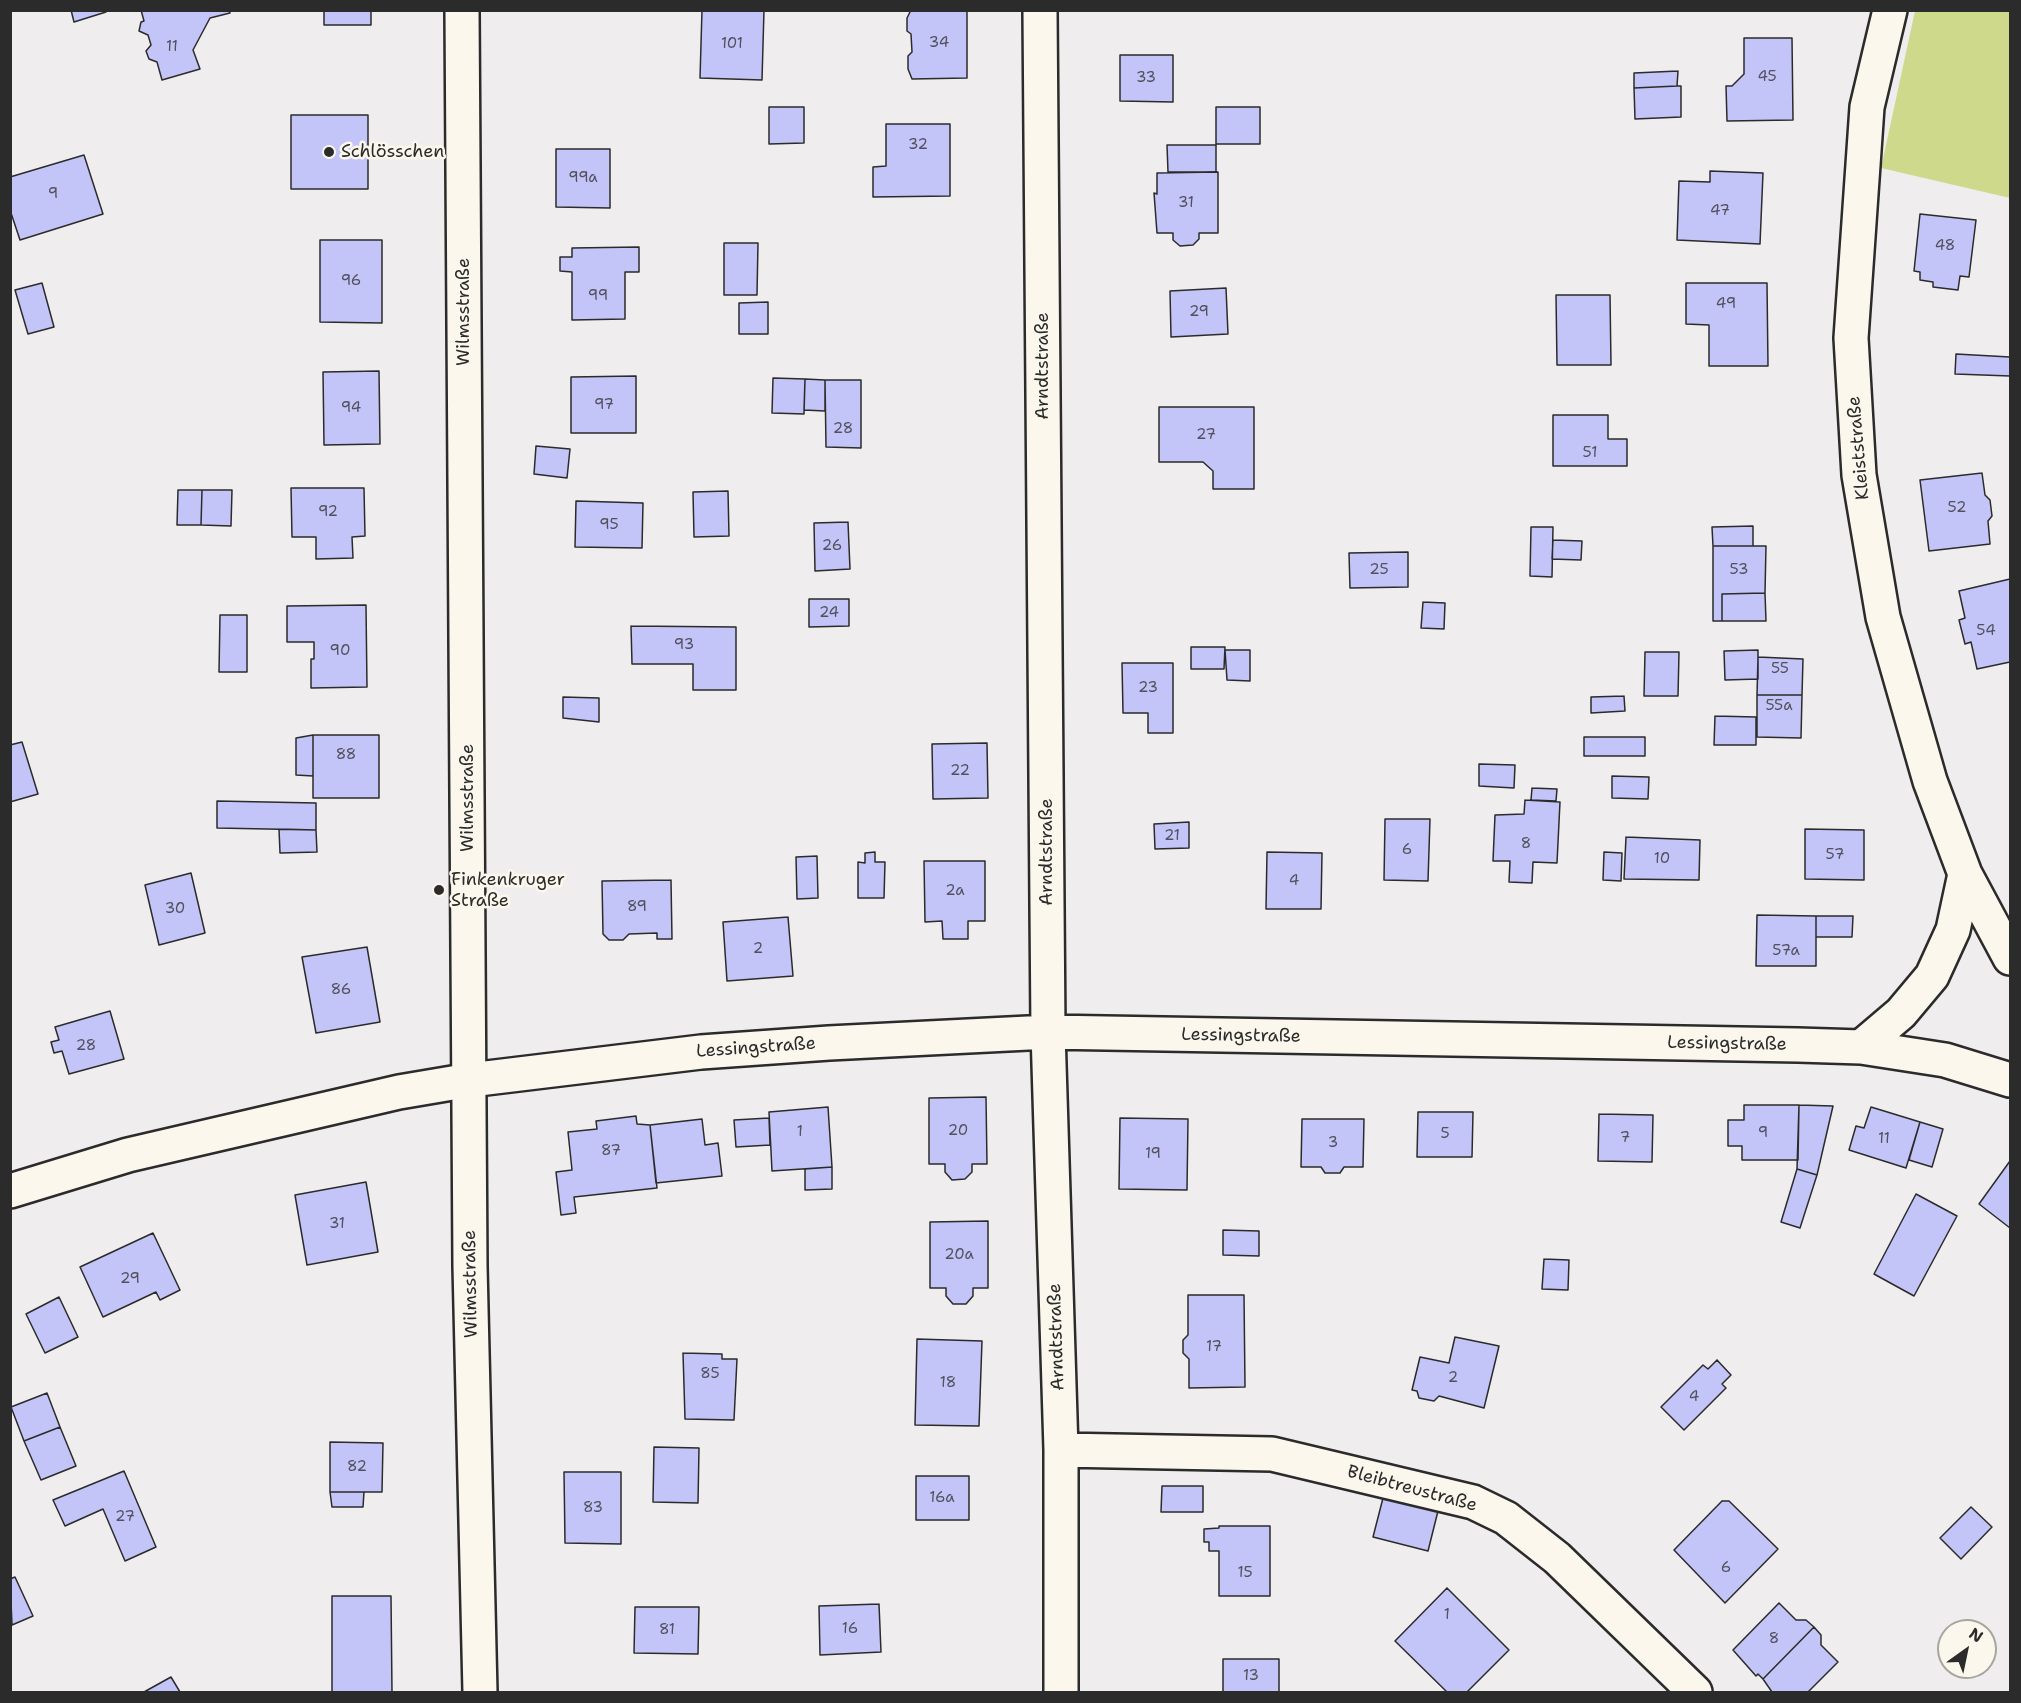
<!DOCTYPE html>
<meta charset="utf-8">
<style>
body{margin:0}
#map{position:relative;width:2021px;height:1703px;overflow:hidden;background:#f0edee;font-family:"Shantell Sans",sans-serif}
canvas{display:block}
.frame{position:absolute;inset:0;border:12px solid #2b2b2b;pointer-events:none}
.north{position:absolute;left:1937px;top:1619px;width:60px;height:60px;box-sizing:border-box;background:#fbf7ec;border:2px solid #a8a59f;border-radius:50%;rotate:33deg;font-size:16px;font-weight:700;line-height:24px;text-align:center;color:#2b2b2b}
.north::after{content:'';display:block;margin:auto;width:21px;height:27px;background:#2b2b2b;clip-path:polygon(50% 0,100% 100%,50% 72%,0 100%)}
</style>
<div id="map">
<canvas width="2021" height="1703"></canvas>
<div class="frame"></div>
<div class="north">N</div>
</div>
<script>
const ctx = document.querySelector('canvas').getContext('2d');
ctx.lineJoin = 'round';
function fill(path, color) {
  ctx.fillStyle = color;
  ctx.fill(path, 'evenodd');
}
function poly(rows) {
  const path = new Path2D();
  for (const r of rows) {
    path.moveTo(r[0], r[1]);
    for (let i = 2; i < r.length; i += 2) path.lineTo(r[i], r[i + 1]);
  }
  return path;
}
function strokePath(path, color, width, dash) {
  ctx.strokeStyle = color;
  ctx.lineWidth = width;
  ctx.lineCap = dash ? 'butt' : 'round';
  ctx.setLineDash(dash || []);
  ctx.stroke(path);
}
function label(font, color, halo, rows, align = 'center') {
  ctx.font = font + ' "Shantell Sans",sans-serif';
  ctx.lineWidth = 5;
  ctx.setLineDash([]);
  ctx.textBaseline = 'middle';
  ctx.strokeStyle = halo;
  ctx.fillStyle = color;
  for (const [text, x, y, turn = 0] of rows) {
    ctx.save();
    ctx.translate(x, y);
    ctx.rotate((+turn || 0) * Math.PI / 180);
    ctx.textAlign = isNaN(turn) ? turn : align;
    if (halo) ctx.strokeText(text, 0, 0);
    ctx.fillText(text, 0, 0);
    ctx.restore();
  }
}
fill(poly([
 [1915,11,2010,11,2010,198,1881,168]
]), '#ced98c');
const building = poly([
 [71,10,106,10,106,12,74,22,71,10],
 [141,10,229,10,230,13,210,18,193,50,200,69,162,80,157,62,149,59,146,51,151,45,148,35,139,31,141,22,144,21,141,10],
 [324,10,371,10,371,25,324,25,324,10],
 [702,10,764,10,762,80,700,78,702,10],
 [911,10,967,10,967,78,912,79,908,69,908,56,912,52,911,34,907,31,907,18,911,10],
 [1744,38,1792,38,1793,120,1727,121,1726,86,1732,86,1744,74,1744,38],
 [1120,55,1173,55,1173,102,1120,101,1120,55],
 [1678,71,1677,86,1634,88,1634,73,1678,71],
 [1677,86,1681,86,1681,117,1635,119,1634,88,1677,86],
 [769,107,804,107,804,143,769,144,769,107],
 [1216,107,1260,107,1260,144,1216,144,1216,107],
 [291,115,368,115,368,189,291,189,291,115],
 [886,124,950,124,950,196,873,197,873,167,886,166,886,124],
 [1167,145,1216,145,1216,172,1168,172,1167,145],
 [556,149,610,149,610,208,556,207,556,149],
 [84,155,103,214,20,240,10,210,10,177,84,155],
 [1710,171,1763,173,1760,244,1677,240,1679,181,1710,182,1710,171],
 [1218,172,1218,233,1199,233,1199,239,1193,245,1180,246,1173,240,1173,233,1157,233,1154,193,1157,194,1157,173,1218,172],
 [1920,214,1976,220,1969,277,1960,276,1958,290,1933,287,1933,282,1920,280,1920,272,1914,271,1920,214],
 [320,240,382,240,382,323,320,322,320,240],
 [724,243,758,243,757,295,724,295,724,243],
 [639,247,639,272,625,272,625,319,572,320,572,272,560,271,560,257,572,257,572,248,639,247],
 [42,283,54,327,28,334,15,290,42,283],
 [1686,283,1767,283,1768,366,1709,366,1709,325,1686,324,1686,283],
 [1226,288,1228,334,1171,337,1170,291,1226,288],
 [1556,295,1610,295,1611,365,1557,365,1556,295],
 [768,302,768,334,739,334,739,303,768,302],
 [1956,354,2010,357,2010,376,1955,374,1956,354],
 [379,371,380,444,324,445,323,372,379,371],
 [636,376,636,433,571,433,571,377,636,376],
 [773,378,805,379,804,414,772,413,773,378],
 [805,379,825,380,825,411,804,410,805,379],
 [825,380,861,380,861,448,826,447,825,380],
 [1159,407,1254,407,1254,489,1213,489,1213,471,1203,462,1159,462,1159,407],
 [1553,415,1608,415,1608,439,1627,439,1627,466,1553,466,1553,415],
 [536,446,570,449,567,478,534,474,536,446],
 [1982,473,1985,495,1990,500,1992,516,1988,521,1990,544,1929,551,1920,480,1982,473],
 [291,488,364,488,365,536,352,537,353,558,316,559,316,537,292,537,291,488],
 [178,490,202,490,201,525,177,525,178,490],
 [202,490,232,490,231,526,201,525,202,490],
 [728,491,729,536,694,537,693,492,728,491],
 [576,501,643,503,642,548,575,547,576,501],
 [848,522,850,569,815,571,814,523,848,522],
 [1753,526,1753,546,1713,546,1712,527,1753,526],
 [1531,527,1553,527,1552,577,1530,576,1531,527],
 [1553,540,1582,541,1581,560,1552,559,1553,540],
 [1713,546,1766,546,1765,593,1722,594,1722,621,1713,621,1713,546],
 [1408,552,1408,587,1350,588,1349,553,1408,552],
 [2010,579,2010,662,1977,669,1971,642,1965,644,1959,620,1965,618,1959,591,2010,579],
 [1765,593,1766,621,1722,621,1722,594,1765,593],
 [809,599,849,599,849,626,809,627,809,599],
 [1423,602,1445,603,1444,629,1421,628,1423,602],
 [366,605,367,687,311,688,311,659,314,659,314,642,287,642,287,606,366,605],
 [220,615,247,615,247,672,219,672,220,615],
 [631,626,736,627,736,690,693,690,693,664,632,664,631,626],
 [1191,647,1225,647,1224,669,1191,669,1191,647],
 [1225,650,1250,650,1250,681,1227,680,1225,650],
 [1758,650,1758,679,1725,680,1724,651,1758,650],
 [1645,652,1679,652,1678,696,1644,696,1645,652],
 [1758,657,1803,659,1802,695,1757,695,1758,657],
 [1122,663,1173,663,1173,733,1148,733,1148,713,1123,713,1122,663],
 [1757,695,1802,695,1801,738,1757,737,1757,695],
 [1624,696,1625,711,1591,713,1591,697,1624,696],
 [563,697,599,698,599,722,563,718,563,697],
 [1715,716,1756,717,1756,745,1714,745,1715,716],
 [313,735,313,776,296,775,296,738,313,735],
 [313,735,379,735,379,798,313,798,313,735],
 [1584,737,1645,737,1645,756,1584,756,1584,737],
 [22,742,38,794,10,802,10,745,22,742],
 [987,743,988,798,933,799,932,744,987,743],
 [1479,764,1515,765,1514,788,1479,786,1479,764],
 [1612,776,1649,777,1648,799,1612,798,1612,776],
 [1532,788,1557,789,1556,801,1531,800,1532,788],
 [1525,800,1560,802,1557,863,1533,862,1532,883,1509,882,1510,861,1493,861,1495,815,1524,814,1525,800],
 [217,801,316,803,316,830,217,828,217,801],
 [1385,819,1430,819,1428,881,1384,880,1385,819],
 [1189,822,1189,848,1155,849,1154,824,1189,822],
 [279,829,316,830,317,852,280,853,279,829],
 [1805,829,1864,830,1864,880,1805,879,1805,829],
 [1626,837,1700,840,1699,880,1624,879,1626,837],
 [875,852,875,862,885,862,884,898,858,898,858,862,865,863,865,853,875,852],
 [1267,852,1322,853,1321,909,1266,909,1267,852],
 [1604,852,1622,853,1621,881,1603,880,1604,852],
 [817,856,818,898,797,899,796,857,817,856],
 [924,861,985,861,985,921,968,921,968,939,943,939,942,921,925,922,924,861],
 [191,873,205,933,159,945,145,885,191,873],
 [671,880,672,939,657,939,657,933,629,934,623,940,609,940,603,934,602,881,671,880],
 [1757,915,1816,916,1816,966,1756,966,1757,915],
 [1816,916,1853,916,1852,937,1816,937,1816,916],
 [788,917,793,976,727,981,723,922,788,917],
 [367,947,380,1022,316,1033,302,957,367,947],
 [110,1011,124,1059,69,1074,62,1051,54,1053,51,1042,59,1040,55,1027,110,1011],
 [986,1097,987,1164,972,1164,972,1172,965,1179,952,1180,945,1172,945,1164,929,1164,929,1098,986,1097],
 [1744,1105,1799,1105,1798,1160,1742,1160,1742,1146,1728,1146,1728,1120,1744,1120,1744,1105],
 [1799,1105,1833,1106,1817,1175,1797,1169,1799,1105],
 [828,1107,832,1167,772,1171,769,1112,828,1107],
 [1871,1107,1920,1122,1906,1168,1849,1150,1856,1126,1864,1128,1871,1107],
 [1418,1112,1473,1112,1472,1157,1417,1157,1418,1112],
 [1599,1114,1653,1115,1652,1162,1598,1161,1599,1114],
 [636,1116,637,1124,650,1125,657,1188,574,1197,576,1213,561,1215,556,1172,572,1170,568,1132,597,1129,596,1121,636,1116],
 [769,1118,770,1145,736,1147,734,1120,769,1118],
 [1120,1118,1188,1119,1187,1190,1119,1189,1120,1118],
 [702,1119,705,1145,718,1143,722,1176,656,1183,650,1125,702,1119],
 [1302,1119,1364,1119,1363,1167,1344,1167,1340,1173,1325,1173,1321,1167,1301,1167,1302,1119],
 [1920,1122,1943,1129,1932,1167,1909,1160,1920,1122],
 [2010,1161,2010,1228,1979,1204,2010,1161],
 [832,1167,832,1189,805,1190,805,1169,832,1167],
 [1797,1169,1817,1175,1800,1228,1781,1222,1797,1169],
 [366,1182,378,1252,307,1265,295,1195,366,1182],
 [1916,1194,1957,1216,1914,1296,1874,1274,1916,1194],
 [988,1221,988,1288,973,1288,973,1296,966,1304,953,1304,946,1296,946,1288,930,1288,930,1222,988,1221],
 [1223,1230,1259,1231,1259,1256,1223,1255,1223,1230],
 [153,1233,180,1290,160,1300,156,1292,103,1317,80,1267,153,1233],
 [1544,1259,1569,1260,1568,1290,1542,1289,1544,1259],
 [1188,1295,1244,1295,1245,1387,1189,1388,1189,1359,1183,1353,1183,1340,1188,1335,1188,1295],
 [59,1297,78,1337,45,1353,26,1314,59,1297],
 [1455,1337,1499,1346,1484,1408,1439,1396,1434,1401,1419,1398,1417,1391,1412,1390,1420,1357,1449,1363,1455,1337],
 [917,1339,982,1341,979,1426,915,1425,917,1339],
 [683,1353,722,1354,722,1359,737,1359,734,1420,685,1419,683,1353],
 [1717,1360,1731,1375,1722,1384,1726,1388,1684,1430,1661,1407,1703,1365,1708,1369,1717,1360],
 [47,1393,60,1427,24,1441,11,1407,47,1393],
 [60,1427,76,1466,41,1480,24,1441,60,1427],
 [330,1442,383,1443,382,1492,330,1492,330,1442],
 [654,1447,699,1448,698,1503,653,1502,654,1447],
 [124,1471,156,1547,125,1561,103,1509,65,1526,53,1500,124,1471],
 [564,1472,621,1472,621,1544,565,1543,564,1472],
 [916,1476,969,1476,969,1520,916,1520,916,1476],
 [1162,1486,1203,1486,1203,1512,1161,1512,1162,1486],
 [330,1492,364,1492,363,1507,332,1507,330,1492],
 [1383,1498,1438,1511,1428,1551,1373,1537,1383,1498],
 [1722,1501,1729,1501,1778,1549,1725,1603,1674,1550,1722,1501],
 [1971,1507,1992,1527,1961,1559,1940,1538,1971,1507],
 [1219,1526,1270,1526,1270,1596,1219,1596,1219,1551,1209,1551,1209,1542,1204,1542,1204,1529,1219,1528,1219,1526],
 [15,1577,33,1616,12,1625,10,1579,15,1577],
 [1447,1588,1509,1650,1467,1692,1447,1692,1395,1641,1447,1588],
 [332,1596,391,1596,392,1692,332,1692,332,1596],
 [1779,1603,1796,1620,1806,1620,1814,1627,1763,1679,1758,1674,1756,1676,1733,1650,1779,1603],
 [879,1604,881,1652,820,1655,819,1606,879,1604],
 [635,1607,699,1607,698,1654,634,1653,635,1607],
 [1814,1627,1821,1635,1821,1645,1838,1662,1808,1692,1772,1692,1763,1679,1814,1627],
 [1223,1659,1279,1659,1279,1692,1223,1692,1223,1659],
 [171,1677,180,1692,144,1692,171,1677]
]);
fill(building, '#c3c4f7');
strokePath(building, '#2b2b2b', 1.5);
const street = poly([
 [1040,10,1048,1032,1061,1450,1061,1692],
 [1965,874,2010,958],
 [1861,1047,1901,1013,1932,976,1953,930,1965,874,1930,781,1883,617,1859,475,1851,338,1867,107,1890,10],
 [10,1191,128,1155,399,1092,470,1080,701,1052,829,1043,1048,1032,1798,1045,1861,1047,1945,1060,2010,1080],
 [1061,1450,1272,1454,1473,1502,1506,1518,1557,1558,1695,1692]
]);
const secondary = poly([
 [462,10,470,1266,480,1692]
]);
strokePath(street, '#2b2b2b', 38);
strokePath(secondary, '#2b2b2b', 38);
strokePath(street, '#fbf7ec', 33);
strokePath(secondary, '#fbf7ec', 33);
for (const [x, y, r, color] of [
 [329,152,6,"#2b2b2b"],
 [439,890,6,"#2b2b2b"]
]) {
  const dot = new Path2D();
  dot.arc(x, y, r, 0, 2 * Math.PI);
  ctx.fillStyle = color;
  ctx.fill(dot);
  strokePath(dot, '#fbf7ec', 2);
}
label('15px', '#51515e', null, [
 ["34",939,43],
 ["101",732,44],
 ["11",172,47],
 ["45",1767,77],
 ["33",1146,78],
 ["32",918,145],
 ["99a",583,178],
 ["9",53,194],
 ["31",1186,203],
 ["47",1720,211],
 ["48",1945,246],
 ["96",351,281],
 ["99",598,296],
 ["49",1726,304],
 ["29",1199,312],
 ["97",604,405],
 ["94",351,408],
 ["28",843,429],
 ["27",1206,435],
 ["51",1590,453],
 ["52",1957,508],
 ["92",328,512],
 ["95",609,525],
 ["26",832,546],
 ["25",1379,570],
 ["53",1739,570],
 ["24",829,613],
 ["54",1986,631],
 ["93",684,645],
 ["90",340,651],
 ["55",1780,669],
 ["23",1148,688],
 ["55a",1779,706],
 ["88",346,755],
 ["22",960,771],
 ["21",1172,836],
 ["8",1526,844],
 ["6",1407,850],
 ["57",1835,855],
 ["10",1662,859],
 ["4",1294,881],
 ["2a",955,891],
 ["89",637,907],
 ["30",175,909],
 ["2",758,949],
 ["57a",1786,951],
 ["86",341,990],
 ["28",86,1046],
 ["20",958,1131],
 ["1",800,1132],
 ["9",1763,1133],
 ["5",1445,1134],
 ["7",1625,1138],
 ["11",1884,1139],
 ["3",1333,1143],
 ["87",611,1151],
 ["19",1153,1154],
 ["31",337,1224],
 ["20a",959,1255],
 ["29",130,1279],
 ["17",1214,1347],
 ["85",710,1374],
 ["2",1453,1378],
 ["18",948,1383],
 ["4",1694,1397],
 ["82",357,1467],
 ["16a",942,1498],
 ["83",593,1508],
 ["27",125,1517],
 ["6",1726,1568],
 ["15",1245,1573],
 ["1",1447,1615],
 ["16",850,1629],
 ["81",667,1630],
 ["8",1774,1639],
 ["13",1251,1676]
]);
label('18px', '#2b2b2b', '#fbf7ec', [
 ["Schlösschen",341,152],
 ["Finkenkruger",451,880],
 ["Straße",451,901]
], 'left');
label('18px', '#2b2b2b', '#fbf7ec', [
 ["Wilmsstraße",464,312,-90],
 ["Arndtstraße",1043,366,-90],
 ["Kleiststraße",1859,448,-95],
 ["Wilmsstraße",468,798,-90],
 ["Arndtstraße",1047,852,-90],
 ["Lessingstraße",1241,1036,1],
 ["Lessingstraße",1727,1044,1],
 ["Lessingstraße",756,1048,-4],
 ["Wilmsstraße",471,1284,-91],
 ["Arndtstraße",1057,1337,-92],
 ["Bleibtreustraße",1412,1489,15]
]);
</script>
